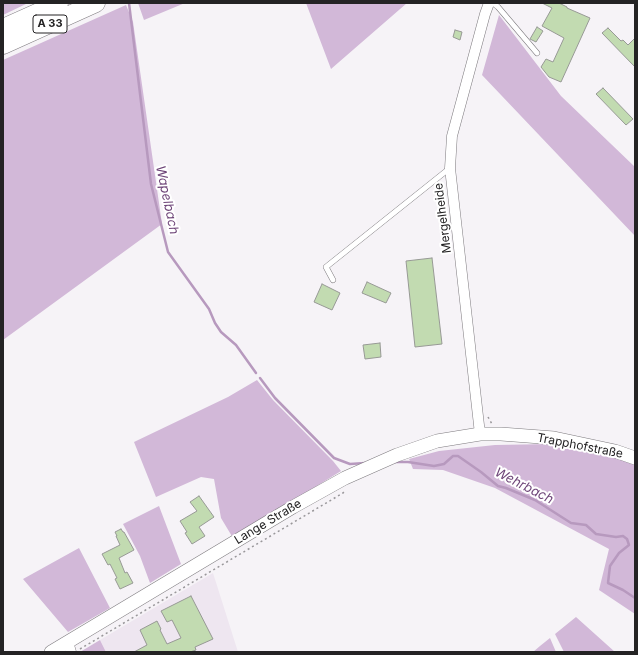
<!DOCTYPE html>
<meta charset="utf-8">
<style>
body{margin:0}
#map{position:relative;width:638px;height:655px;overflow:hidden;background:#f6f3f7;font-family:Inter,sans-serif}
canvas{display:block}
.frame{position:absolute;inset:0;border:4px solid #242324;pointer-events:none}
</style>
<div id="map">
<canvas width="638" height="655"></canvas>
<div class="frame"></div>
</div>
<script>
const ctx = document.querySelector('canvas').getContext('2d');
ctx.lineJoin = 'round';
function fill(path, color) {
  ctx.fillStyle = color;
  ctx.fill(path, 'evenodd');
}
function poly(rows) {
  const path = new Path2D();
  for (const r of rows) {
    path.moveTo(r[0], r[1]);
    for (let i = 2; i < r.length; i += 2) path.lineTo(r[i], r[i + 1]);
  }
  return path;
}
function strokePath(path, color, width, dash) {
  ctx.strokeStyle = color;
  ctx.lineWidth = width;
  ctx.lineCap = dash ? 'butt' : 'round';
  ctx.setLineDash(dash || []);
  ctx.stroke(path);
}
function label(font, color, halo, rows, align = 'center') {
  ctx.font = font + ' Inter,sans-serif';
  ctx.lineWidth = 4;
  ctx.setLineDash([]);
  ctx.textBaseline = 'middle';
  ctx.strokeStyle = halo;
  ctx.fillStyle = color;
  for (const [text, x, y, turn = 0] of rows) {
    ctx.save();
    ctx.translate(x, y);
    ctx.rotate((+turn || 0) * Math.PI / 180);
    ctx.textAlign = isNaN(turn) ? turn : align;
    if (halo) ctx.strokeText(text, 0, 0);
    ctx.fillText(text, 0, 0);
    ctx.restore();
  }
}
fill(poly([
 [213,573,238,652,106,652,100,640]
]), '#eee6f0');
fill(poly([
 [3,3,28,3,3,15],
 [138,3,185,3,144,20],
 [306,3,407,3,331,69],
 [126,5,133,22,162,224,3,340,3,60],
 [499,15,561,96,635,167,635,236,482,75],
 [257,380,273,400,333,461,341,471,233,538,221,518,214,479,201,477,156,497,134,442,228,397],
 [552,444,613,457,635,465,635,614,599,590,609,549,495,488,443,470,413,469,409,459,439,451,495,445],
 [159,506,181,564,150,583,140,556,123,524],
 [79,548,110,608,68,632,23,579],
 [576,617,615,652,564,652,555,634],
 [550,638,556,652,533,652,540,646],
 [100,640,106,652,80,652]
]), '#d2b8d8');
strokePath(poly([
 [129,3,151,184,168,252,209,309,215,323,221,332,236,345,256,373],
 [260,378,275,398,334,458,350,464,365,463],
 [394,462,408,462,434,466,444,464,453,456,458,456,481,472,498,486,506,488,535,500,571,523,586,525,596,534,616,537,623,536,627,539,629,545,619,553,610,566,608,583,623,590,635,598]
]), '#b799be', 2.5);
const building = poly([
 [542,3,559,3,567,7,567,8,590,18,561,82,549,77,541,67,546,59,553,62,564,38,542,26,552,8,542,3],
 [537,27,543,31,536,42,530,39,537,27],
 [608,28,621,41,623,40,628,45,635,38,635,67,602,33,608,28],
 [455,30,462,32,460,40,453,37,455,30],
 [603,88,633,119,626,125,596,94,603,88],
 [432,258,442,344,415,347,406,261,432,258],
 [367,282,391,293,386,303,362,293,367,282],
 [322,284,340,293,332,310,314,302,322,284],
 [380,343,381,357,365,359,363,345,380,343],
 [199,496,214,517,199,527,205,536,192,544,185,533,187,532,180,521,197,511,190,502,199,496],
 [121,529,123,532,124,532,134,550,119,558,125,573,127,572,133,583,120,589,115,579,117,578,110,564,108,565,102,554,120,545,116,536,117,536,115,532,121,529],
 [191,596,213,639,195,647,196,650,190,652,134,652,147,645,140,630,157,621,161,629,160,630,167,644,181,638,172,620,167,622,161,611,191,596]
]);
fill(building, '#c2dbb1');
strokePath(building, '#979995', 1);
const service = poly([
 [493,3,498,7,537,53],
 [333,280,326,267,450,168]
]);
const minor = poly([
 [480,434,450,168,452,136,485,14,489,3],
 [68,642,71,652]
]);
const tertiary = poly([
 [51,652,293,507,345,478,397,455,437,441,480,434,501,434,554,438,615,451,635,458]
]);
const motorway = poly([
 [3,28,59,3],
 [3,45,96,3]
]);
strokePath(service, '#7d7a7e', 6);
strokePath(minor, '#7d7a7e', 11);
strokePath(tertiary, '#7d7a7e', 14);
strokePath(motorway, '#7d7a7e', 19);
strokePath(poly([
 [488,417,492,424],
 [80,649,343,493,346,490]
]), '#99979a', 1.5, [2, 3]);
strokePath(service, '#fff', 5);
strokePath(minor, '#fff', 10);
strokePath(tertiary, '#fff', 13);
strokePath(motorway, '#fff', 18);
for (const [x, y, w] of [
 [50,24,34]
]) {
  const box = new Path2D();
  box.roundRect(x - w / 2, y - 9, w, 18, 3);
  ctx.fillStyle = '#fff';
  ctx.fill(box);
  strokePath(box, '#242324', 1);
}
label('bold 11px', '#242324', null, [
 ["A 33",50,24]
]);
label('12px', '#242324', '#fff', [
 ["Mergelheide",443,218,-97],
 ["Trapphofstraße",580,446,11],
 ["Lange Straße",268,522,-31]
]);
label('italic 13px', '#6e4578', '#fff', [
 ["Wapelbach",167,200,78],
 ["Wehrbach",524,486,27]
]);
</script>
